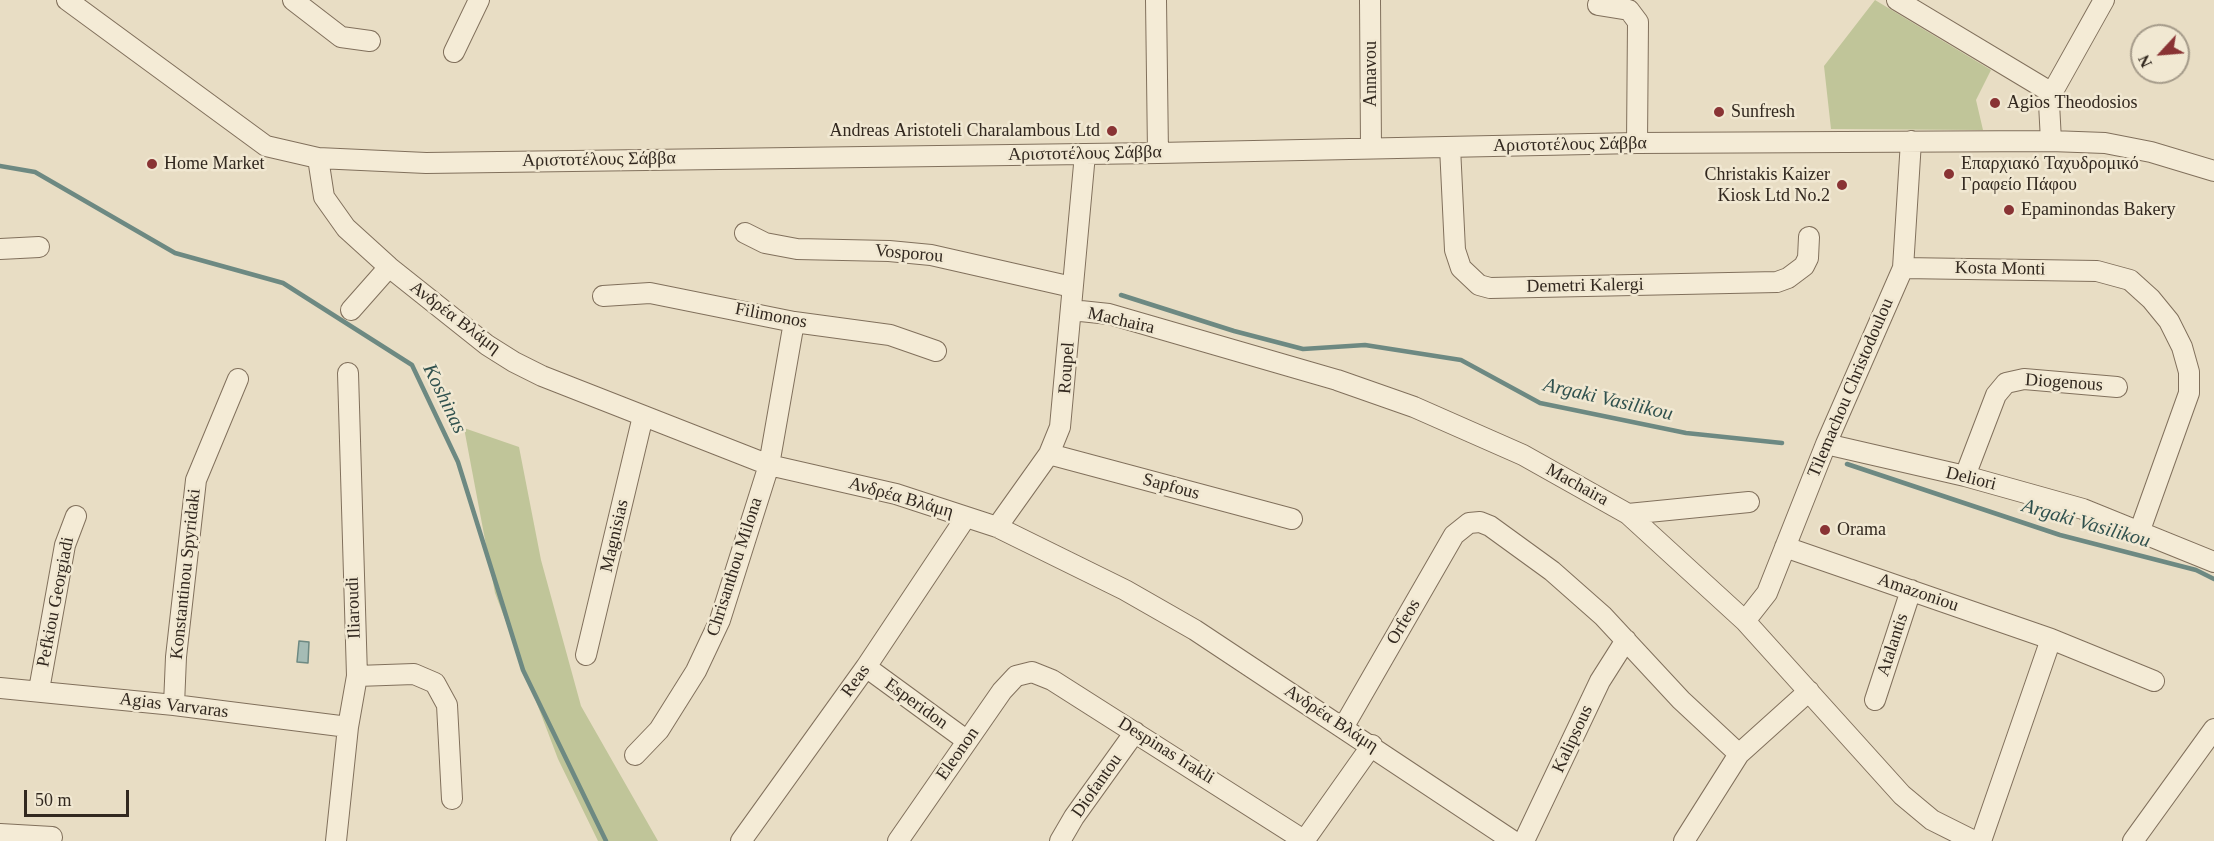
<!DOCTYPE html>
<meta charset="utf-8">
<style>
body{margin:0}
#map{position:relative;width:2214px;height:841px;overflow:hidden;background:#e8ddc4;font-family:"Times New Roman",serif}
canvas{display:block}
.north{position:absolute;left:2130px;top:24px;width:60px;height:60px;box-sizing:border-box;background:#f1e8d2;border:2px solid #a59b8a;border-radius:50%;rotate:244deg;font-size:16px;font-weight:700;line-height:24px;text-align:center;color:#32281f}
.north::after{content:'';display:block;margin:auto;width:21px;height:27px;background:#893334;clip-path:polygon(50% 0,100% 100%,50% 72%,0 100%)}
.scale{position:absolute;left:24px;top:790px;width:105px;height:27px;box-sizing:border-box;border:3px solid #32281f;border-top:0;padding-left:8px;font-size:18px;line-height:21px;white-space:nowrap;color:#32281f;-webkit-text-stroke:4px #f1e8d2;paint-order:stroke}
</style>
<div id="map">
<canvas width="2214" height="841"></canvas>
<div class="north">N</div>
<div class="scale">50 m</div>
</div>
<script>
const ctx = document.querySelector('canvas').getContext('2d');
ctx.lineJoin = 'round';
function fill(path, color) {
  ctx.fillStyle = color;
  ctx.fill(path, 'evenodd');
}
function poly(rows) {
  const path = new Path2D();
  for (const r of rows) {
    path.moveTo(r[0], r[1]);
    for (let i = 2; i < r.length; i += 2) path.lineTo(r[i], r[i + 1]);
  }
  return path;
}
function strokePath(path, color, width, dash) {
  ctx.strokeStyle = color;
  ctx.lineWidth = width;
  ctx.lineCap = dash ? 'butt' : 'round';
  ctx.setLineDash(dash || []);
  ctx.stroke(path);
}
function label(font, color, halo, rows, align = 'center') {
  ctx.font = font + ' "Times New Roman",serif';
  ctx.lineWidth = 5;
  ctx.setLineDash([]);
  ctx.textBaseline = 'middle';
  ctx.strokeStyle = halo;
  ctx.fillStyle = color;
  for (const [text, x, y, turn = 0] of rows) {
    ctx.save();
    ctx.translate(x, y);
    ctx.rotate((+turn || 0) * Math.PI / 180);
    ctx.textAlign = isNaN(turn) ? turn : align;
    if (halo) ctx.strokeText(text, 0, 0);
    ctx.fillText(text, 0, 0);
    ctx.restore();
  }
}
fill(poly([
 [1875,0,1991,70,1976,100,1983,130,1831,129,1824,66],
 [464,428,519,447,541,560,581,706,658,841,598,841,558,759,495,593]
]), '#c0c599');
const water = poly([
 [299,641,309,642,308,663,297,662,299,641]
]);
fill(water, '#a5bcb5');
strokePath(water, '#6d8982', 1.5);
strokePath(poly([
 [0,166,35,172,175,253,283,283,412,365,458,462,523,670,606,841],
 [1121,295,1234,331,1303,349,1365,345,1461,360,1540,403,1686,433,1782,443],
 [1847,464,2060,535,2196,570,2214,579]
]), '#6d8982', 4.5);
const minor = poly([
 [67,0,266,146,318,158,426,163,1158,153,1637,143,2051,141,2105,143,2151,152,2214,171],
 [293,0,341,37,370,41],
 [1156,0,1158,153],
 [1370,0,1371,148],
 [1897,0,2052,93],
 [1598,5,1629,10,1638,22,1637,143],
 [454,52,479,0],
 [2051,141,2049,103,2052,93,2104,0],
 [1450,147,1455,250,1461,268,1479,285,1490,288,1777,282,1788,278,1804,266,1808,258,1809,237],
 [318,158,324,197,346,228,389,267,487,345,514,362,542,376,769,465,896,494,997,527,1125,590,1195,630,1513,841],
 [745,233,765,243,797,249,889,251,931,255,1072,287],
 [0,249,39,247],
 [1903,268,2097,271,2130,280,2151,299,2169,321,2182,347,2189,372,2189,393,2140,530],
 [603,296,650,293,794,322,890,335,936,351],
 [351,310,389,267],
 [1071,310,1109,314,1337,380,1414,407,1523,455,1628,514,1745,621,1902,795,1932,820,1974,841],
 [1826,444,1965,476,2083,509,2214,562],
 [1049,454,1292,519],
 [1965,476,1996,395,2006,383,2024,379,2117,387],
 [1628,514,1749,502],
 [997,527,1049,454,1060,427,1085,154],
 [1785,547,2051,639,2154,681],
 [1745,621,1767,593,1826,444,1903,268,1911,141],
 [586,655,643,416],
 [866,667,966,740],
 [357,676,414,674,435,683,447,705,452,799],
 [0,688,174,705,348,727],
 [39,690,65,545,76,516],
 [1875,700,1911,590],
 [174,705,176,657,196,480,238,379],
 [1344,726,1454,535,1469,523,1480,522,1490,526,1552,571,1603,616,1681,700,1739,754],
 [635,755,659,730,696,671,720,620,769,465,794,322],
 [0,834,52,837],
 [336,841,348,727,357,676,348,373],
 [741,841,866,667,966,517],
 [898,841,1002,691,1016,676,1032,672,1052,680,1305,841],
 [1060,841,1074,817,1135,732],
 [1304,841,1372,745],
 [1524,841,1600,681,1626,640],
 [1684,841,1739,754,1809,691],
 [1981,841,2051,639],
 [2133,841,2214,729]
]);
strokePath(minor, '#81705c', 22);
strokePath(minor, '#f4ebd6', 20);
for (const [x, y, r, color] of [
 [1995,103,6,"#893334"],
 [1719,112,6,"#893334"],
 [1112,131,6,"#893334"],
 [152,164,6,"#893334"],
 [1949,174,6,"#893334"],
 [1842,185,6,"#893334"],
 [2009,210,6,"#893334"],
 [1825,530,6,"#893334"]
]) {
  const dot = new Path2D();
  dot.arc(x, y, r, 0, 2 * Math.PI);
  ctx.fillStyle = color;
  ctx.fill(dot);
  strokePath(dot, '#f1e8d2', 2);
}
label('18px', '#32281f', '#f1e8d2', [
 ["Annavou",1371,74,-90],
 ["Αριστοτέλους Σάββα",1570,145,-1],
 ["Αριστοτέλους Σάββα",1085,154,-1],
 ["Αριστοτέλους Σάββα",599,160,-1],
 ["Vosporou",909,254,5],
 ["Kosta Monti",2000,269,1],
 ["Demetri Kalergi",1585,286,-1],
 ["Filimonos",771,316,11],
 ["Ανδρέα Βλάμη",455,318,37],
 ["Machaira",1121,321,13],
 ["Roupel",1067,368,-86],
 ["Diogenous",2064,383,4],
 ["Tilemachou Christodoulou",1851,388,-67],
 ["Deliori",1971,479,14],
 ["Machaira",1577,485,29],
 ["Sapfous",1171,487,15],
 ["Ανδρέα Βλάμη",901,498,16],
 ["Magnisias",615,536,-77],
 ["Chrisanthou Milona",735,567,-72],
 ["Konstantinou Spyridaki",186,574,-84],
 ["Amazoniou",1918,593,19],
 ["Pefkiou Georgiadi",56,602,-79],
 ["Iliaroudi",354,608,-92],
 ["Orfeos",1404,622,-60],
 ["Atalantis",1893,645,-72],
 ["Reas",856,681,-54],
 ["Esperidon",916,704,36],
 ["Agias Varvaras",174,706,7],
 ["Ανδρέα Βλάμη",1331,719,33],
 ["Kalipsous",1573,739,-65],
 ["Despinas Irakli",1166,751,32],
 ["Eleonon",958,754,-55],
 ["Diofantou",1097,786,-55]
]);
label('18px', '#32281f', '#f1e8d2', [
 ["Agios Theodosios",2007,103],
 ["Sunfresh",1731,112],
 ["Andreas Aristoteli Charalambous Ltd",1100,131,"right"],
 ["Home Market",164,164],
 ["Επαρχιακό Ταχυδρομικό",1961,164],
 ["Γραφείο Πάφου",1961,185],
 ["Christakis Kaizer",1830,175,"right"],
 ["Kiosk Ltd No.2",1830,196,"right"],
 ["Epaminondas Bakery",2021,210],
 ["Orama",1837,530]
], 'left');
label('italic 20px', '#30514e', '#f1e8d2', [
 ["Koshinas",444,399,64],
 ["Argaki Vasilikou",1608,400,13],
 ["Argaki Vasilikou",2086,524,16]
]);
</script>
